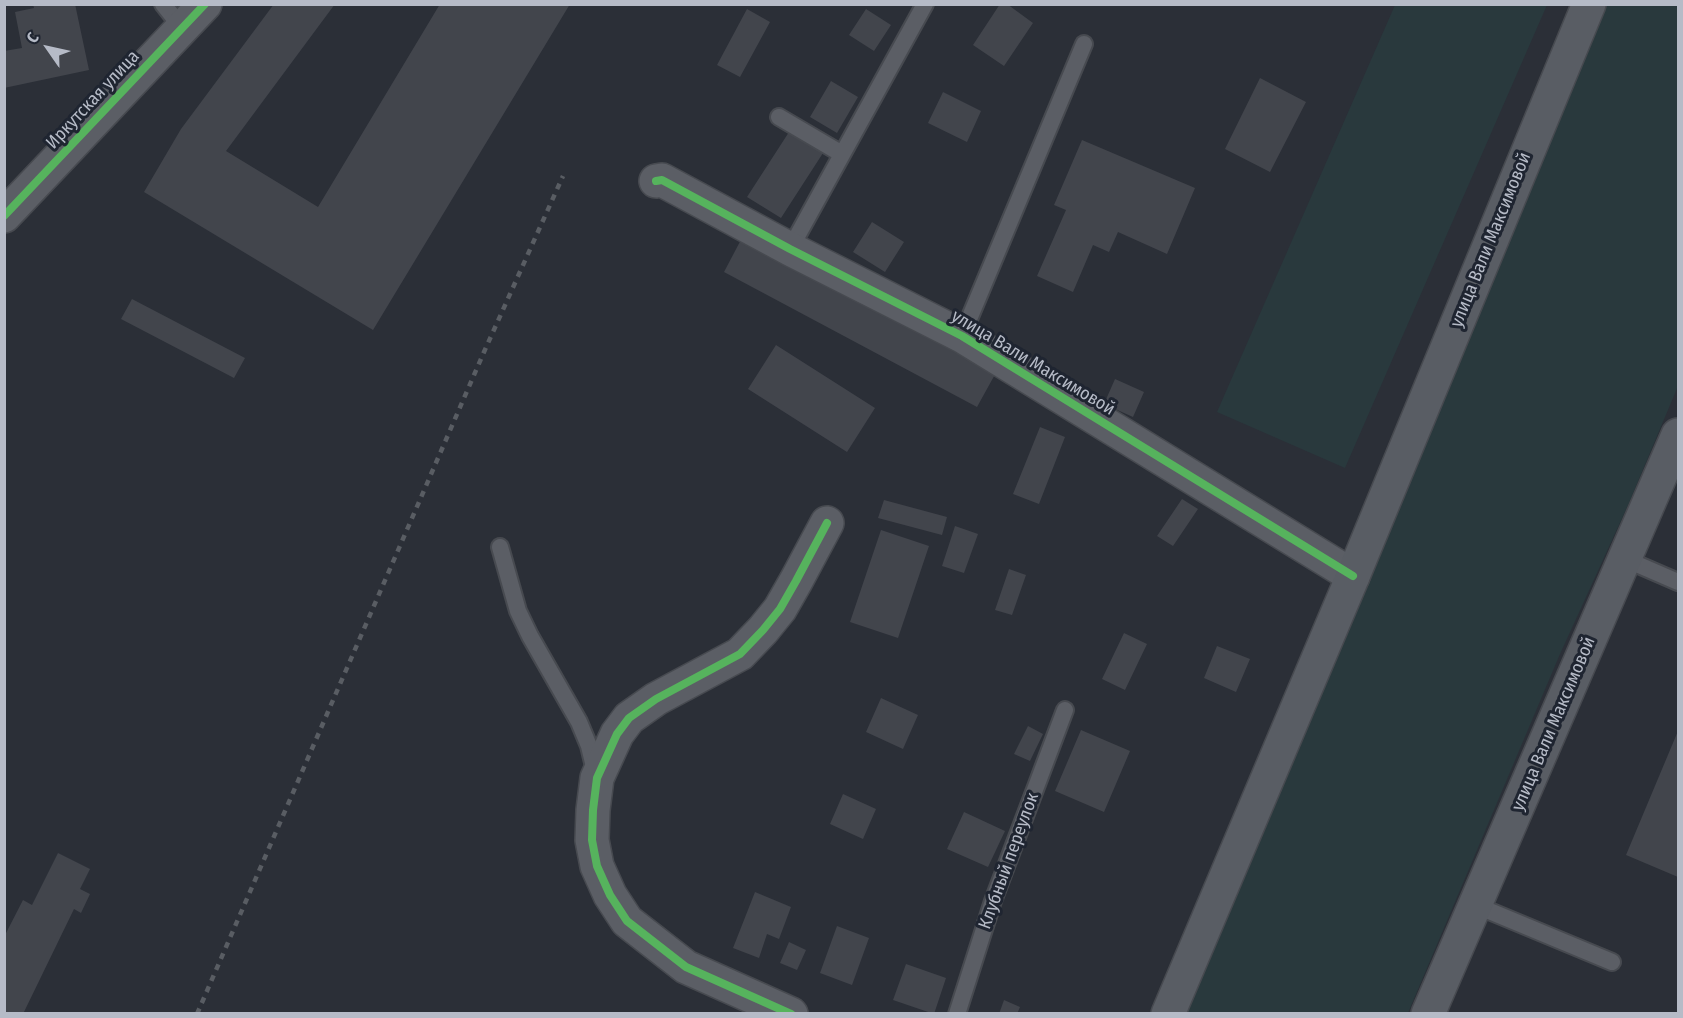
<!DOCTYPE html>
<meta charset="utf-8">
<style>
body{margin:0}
#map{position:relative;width:1683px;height:1018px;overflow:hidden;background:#2b2f37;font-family:"Fira Sans Condensed",sans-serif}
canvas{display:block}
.frame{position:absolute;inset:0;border:6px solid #b6bbc7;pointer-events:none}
.north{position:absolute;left:18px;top:18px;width:60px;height:60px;-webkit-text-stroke:4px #1f2531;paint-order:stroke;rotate:304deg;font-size:16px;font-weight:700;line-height:24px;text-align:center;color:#b6bbc7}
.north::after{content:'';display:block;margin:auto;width:21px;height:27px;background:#b6bbc7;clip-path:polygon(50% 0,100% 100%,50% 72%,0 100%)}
</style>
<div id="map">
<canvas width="1683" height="1018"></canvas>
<div class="frame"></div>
<div class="north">С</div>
</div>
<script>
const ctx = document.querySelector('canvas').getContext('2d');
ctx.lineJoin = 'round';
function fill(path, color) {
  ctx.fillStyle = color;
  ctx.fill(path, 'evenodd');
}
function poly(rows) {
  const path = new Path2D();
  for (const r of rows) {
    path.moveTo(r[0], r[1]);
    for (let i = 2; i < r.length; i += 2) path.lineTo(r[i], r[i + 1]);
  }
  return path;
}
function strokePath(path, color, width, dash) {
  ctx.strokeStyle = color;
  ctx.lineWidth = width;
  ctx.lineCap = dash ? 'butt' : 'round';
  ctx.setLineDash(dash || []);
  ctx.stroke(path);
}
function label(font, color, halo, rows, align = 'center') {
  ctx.font = font + ' "Fira Sans Condensed",sans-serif';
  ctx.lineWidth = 6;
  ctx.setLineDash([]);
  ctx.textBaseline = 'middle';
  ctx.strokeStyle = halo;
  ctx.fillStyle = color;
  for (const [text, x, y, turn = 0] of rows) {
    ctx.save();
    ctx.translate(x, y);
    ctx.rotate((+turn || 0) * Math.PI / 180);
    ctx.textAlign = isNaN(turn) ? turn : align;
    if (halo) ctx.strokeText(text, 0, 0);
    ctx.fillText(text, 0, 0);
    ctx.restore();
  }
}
fill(poly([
 [1395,5,1547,5,1345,468,1217,412],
 [1606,5,1678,5,1678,386,1629,503,1560,654,1408,1013,1185,1014]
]), '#29393d');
fill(poly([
 [33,4,75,4,89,70,4,88,4,51,22,48,15,12,34,8],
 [274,4,335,4,226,151,318,207,440,4,570,4,373,330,144,192,181,129],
 [1000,4,1007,4,1033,23,1004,66,973,45],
 [747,9,770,22,740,77,717,65],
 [866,9,891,25,874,51,849,35],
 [1260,78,1306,102,1270,172,1225,149],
 [831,81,858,97,837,133,810,117],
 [943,92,981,111,967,142,928,123],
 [789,132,823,153,781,218,747,197],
 [1082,140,1195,188,1167,254,1118,232,1109,252,1093,245,1073,292,1037,276,1066,210,1054,205],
 [872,222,904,242,885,272,853,252],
 [744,234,998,369,977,407,724,272],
 [132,299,245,358,234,378,121,319],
 [776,345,875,408,847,452,748,389],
 [1115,379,1144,392,1133,417,1104,404],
 [1040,427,1065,437,1039,504,1013,494],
 [1182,499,1198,509,1173,546,1157,536],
 [884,500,947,517,942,535,878,518],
 [955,526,978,534,964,573,942,566],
 [881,530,929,546,898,638,850,622],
 [1009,569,1026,575,1012,615,995,610],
 [1124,633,1147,644,1125,690,1102,679],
 [1217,646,1250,659,1236,692,1204,678],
 [881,698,918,715,903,749,866,732],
 [1028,726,1043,734,1030,761,1014,754],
 [1081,730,1130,751,1104,812,1055,791],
 [1678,731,1678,877,1626,855],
 [843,794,876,809,863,839,830,824],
 [964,812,1005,831,988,867,947,849],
 [58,853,90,869,80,889,90,894,81,913,74,909,23,1014,4,1014,4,937,23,900,32,905],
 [755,892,791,907,779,939,767,934,759,958,733,948],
 [837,926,869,938,852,985,820,973],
 [789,942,806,950,797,970,780,963],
 [906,964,946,978,934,1014,893,1000],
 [1004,1000,1020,1007,1017,1014,999,1014]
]), '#42454c');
const service = poly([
 [163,4,182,28],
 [779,117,842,154],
 [790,249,925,4],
 [962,336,1084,44],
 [500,547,518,611,530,636,579,722,589,746,596,775],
 [1625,559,1678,582],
 [1475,905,1612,962],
 [957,1014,993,901,1065,710]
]);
const minor = poly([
 [656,181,662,180,790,249,962,336,1353,576],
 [791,1014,686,967,627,921,610,895,597,866,592,840,593,810,597,778,617,734,629,718,656,699,740,654,763,630,780,609,796,581,827,523]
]);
const tertiary = poly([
 [4,216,205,4]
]);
const secondary = poly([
 [1168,1014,1353,576,1589,4],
 [1428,1014,1678,435]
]);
strokePath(service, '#474a50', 20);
strokePath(minor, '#474a50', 36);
strokePath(tertiary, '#474a50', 36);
strokePath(secondary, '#474a50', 36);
strokePath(service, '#5b5e65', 16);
strokePath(minor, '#5b5e65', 33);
strokePath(tertiary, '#5b5e65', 33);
strokePath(secondary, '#595d64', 33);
strokePath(poly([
 [197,1014,484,352,563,176]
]), '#595d63', 4.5, [6, 6]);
strokePath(poly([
 [656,181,662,180,790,249,962,336,1353,576],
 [4,216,205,4],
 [791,1014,686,967,627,921,610,895,597,866,592,840,593,810,597,778,617,734,629,718,656,699,740,654,763,630,780,609,796,581,827,523]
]), '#56b35d', 8);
label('18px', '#b6bbc7', '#1f2531', [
 ["Иркутская улица",93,100,-47],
 ["улица Вали Максимовой",1491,240,-68],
 ["улица Вали Максимовой",1033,363,31],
 ["улица Вали Максимовой",1554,724,-67],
 ["Клубный переулок",1009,861,-70]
]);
</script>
